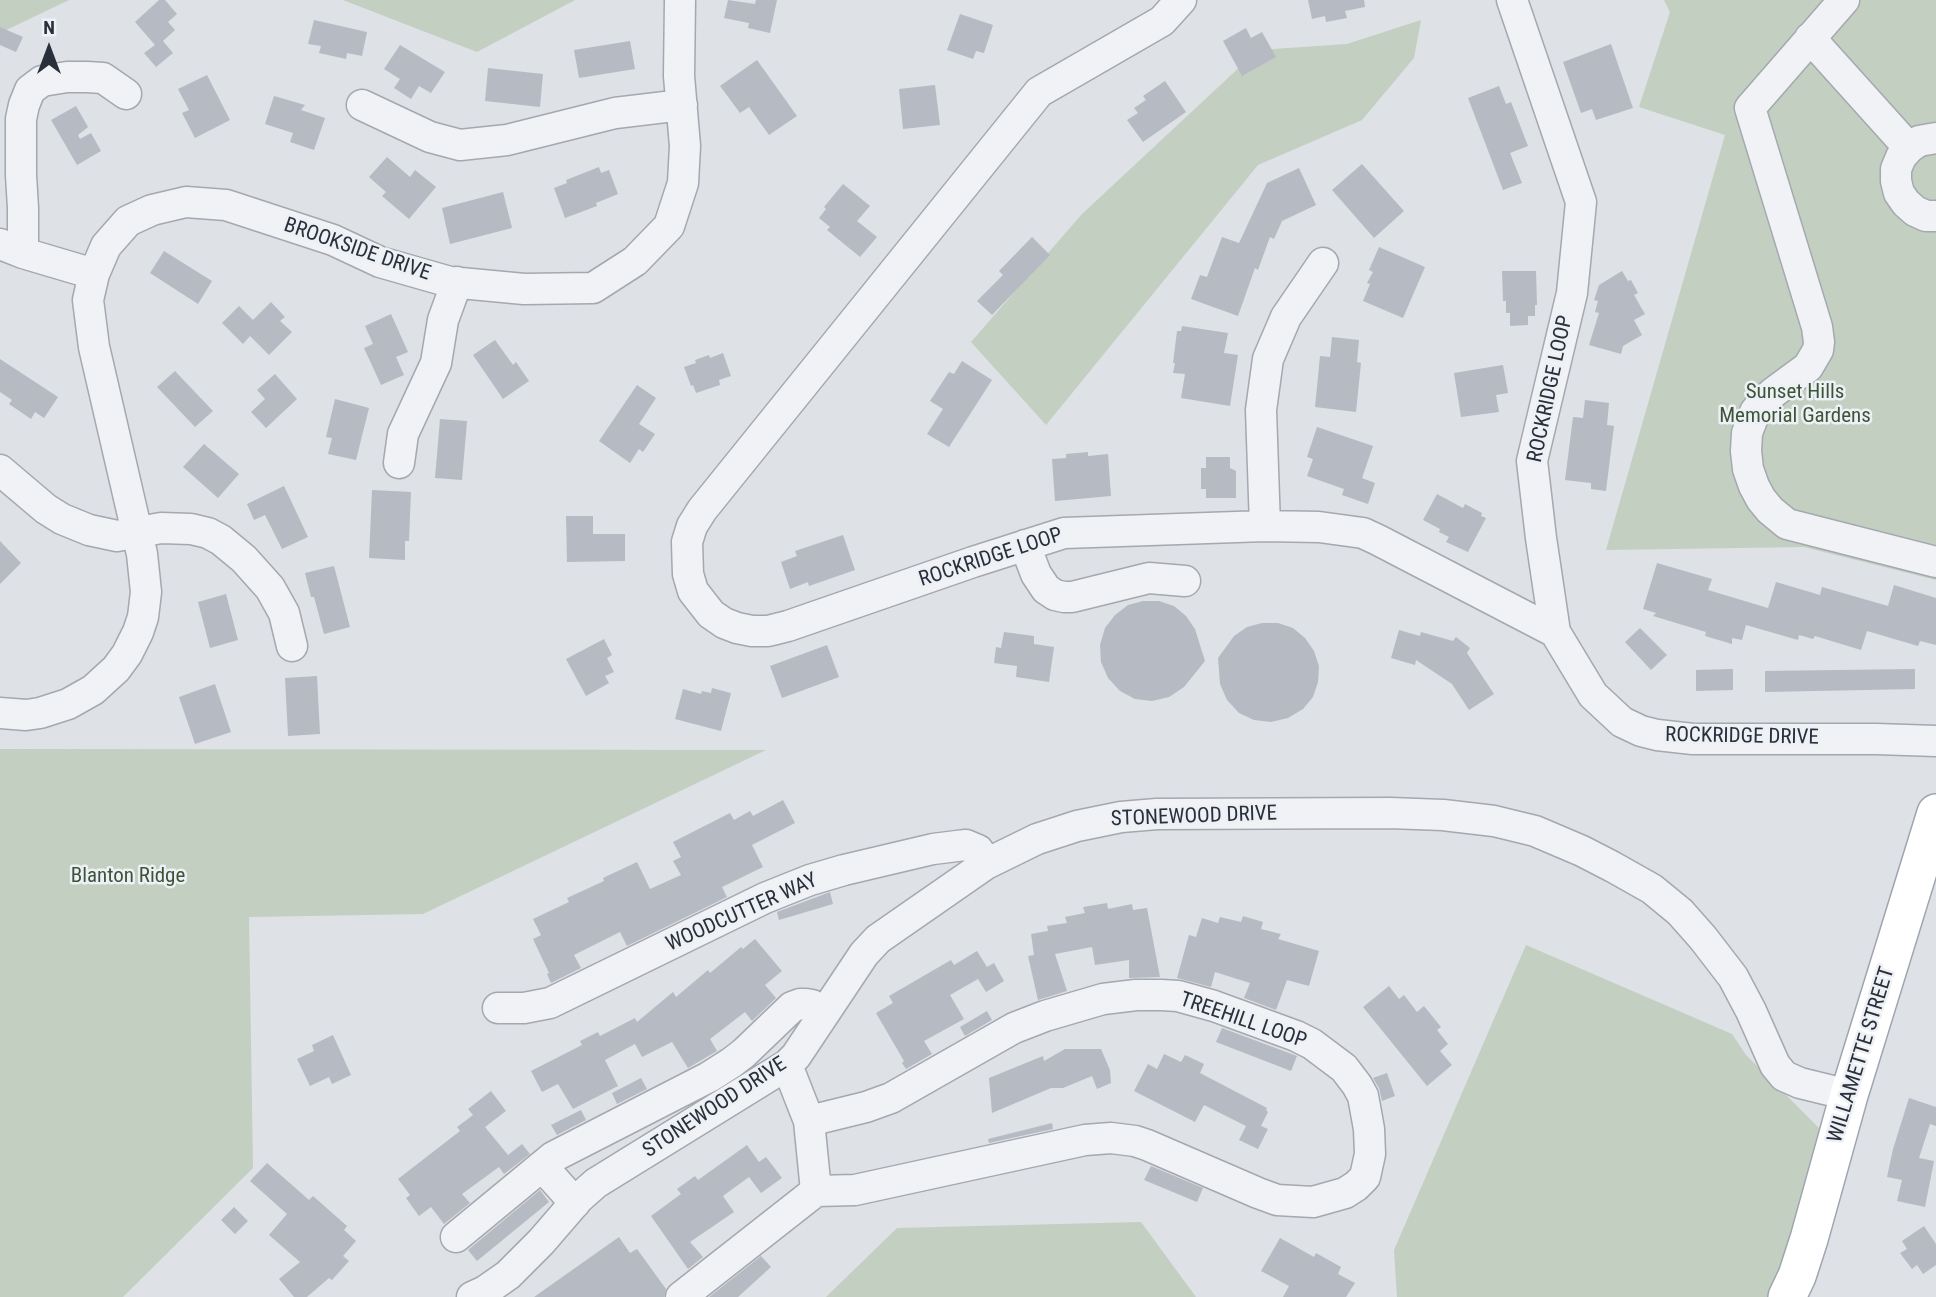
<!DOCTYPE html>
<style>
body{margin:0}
#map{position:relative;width:1936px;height:1297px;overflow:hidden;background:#dee1e6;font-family:"Roboto Condensed",sans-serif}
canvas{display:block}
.north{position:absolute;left:14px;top:14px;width:70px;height:70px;-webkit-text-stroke:5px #edf0f4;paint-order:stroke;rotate:0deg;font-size:19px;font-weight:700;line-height:28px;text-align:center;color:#292f3b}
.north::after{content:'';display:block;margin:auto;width:24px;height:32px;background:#292f3b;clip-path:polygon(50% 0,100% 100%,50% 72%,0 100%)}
</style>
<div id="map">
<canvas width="1936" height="1297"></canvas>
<div class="north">N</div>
</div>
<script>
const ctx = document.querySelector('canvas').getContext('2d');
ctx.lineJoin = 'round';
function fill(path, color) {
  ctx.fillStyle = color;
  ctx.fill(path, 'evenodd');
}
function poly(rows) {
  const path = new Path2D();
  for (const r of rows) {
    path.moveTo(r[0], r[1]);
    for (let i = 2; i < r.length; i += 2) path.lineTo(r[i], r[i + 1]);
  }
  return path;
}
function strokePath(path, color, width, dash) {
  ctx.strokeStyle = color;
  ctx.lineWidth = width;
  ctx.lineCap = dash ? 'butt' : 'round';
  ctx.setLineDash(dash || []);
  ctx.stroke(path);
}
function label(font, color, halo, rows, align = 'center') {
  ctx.font = font + ' "Roboto Condensed",sans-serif';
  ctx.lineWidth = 5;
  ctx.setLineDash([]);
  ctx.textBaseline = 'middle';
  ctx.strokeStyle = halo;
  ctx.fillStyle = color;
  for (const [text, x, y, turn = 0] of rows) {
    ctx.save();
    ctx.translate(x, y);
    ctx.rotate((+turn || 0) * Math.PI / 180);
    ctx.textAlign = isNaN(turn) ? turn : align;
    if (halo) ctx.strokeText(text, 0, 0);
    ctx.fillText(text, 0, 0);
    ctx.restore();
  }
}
fill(poly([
 [0,0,69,0,0,33],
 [343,0,575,0,477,52],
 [1664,0,1936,0,1936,580,1804,547,1606,550,1725,135,1639,107,1670,12],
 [1421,20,1414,58,1362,120,1258,165,1046,425,971,342,1082,214,1258,50,1347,44],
 [0,749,766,750,423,914,249,917,253,1168,123,1297,0,1297],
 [1526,945,1732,1034,1746,1055,1824,1133,1780,1274,1769,1297,1397,1297,1394,1250],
 [1141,1222,1196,1297,826,1297,897,1228]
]), '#c3cfc0');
fill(poly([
 [159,0,165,0,177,14,168,22,175,30,163,41,173,53,156,67,144,53,155,45,135,22],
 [728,0,755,4,756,0,777,0,770,33,748,28,749,23,724,18],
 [1308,0,1364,0,1365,7,1345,11,1347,18,1326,22,1325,16,1312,19],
 [960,14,993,25,984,53,976,51,973,59,947,50],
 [314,20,367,32,362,56,347,53,346,59,319,53,321,46,308,44],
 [0,27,23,37,16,52,0,45],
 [1246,28,1251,38,1262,32,1276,57,1242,76,1223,41],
 [630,41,635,69,579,78,574,50],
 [1611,44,1633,108,1596,120,1592,109,1581,113,1563,62],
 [400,45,445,72,431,93,419,86,411,99,394,88,400,79,384,69],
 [757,60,797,116,769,135,749,107,740,113,720,86],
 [488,68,543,74,540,107,485,101],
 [207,75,230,120,195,138,182,113,189,110,178,89],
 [1165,81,1186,112,1143,142,1127,120,1138,113,1134,108,1146,100,1143,96],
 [935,85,940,125,903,129,899,89],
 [1499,86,1506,104,1511,102,1528,146,1510,153,1522,183,1503,190,1468,98],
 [274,96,305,105,301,110,325,118,314,150,290,142,293,133,265,124],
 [76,106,88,127,78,135,80,139,91,133,101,151,77,165,51,120],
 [387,157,410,177,415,170,436,187,409,219,382,196,386,192,369,177],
 [1362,164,1404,211,1374,238,1332,190],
 [599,167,601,173,609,170,618,194,596,203,597,206,565,218,554,188,567,183,566,180],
 [1299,168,1316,205,1282,221,1274,239,1270,237,1258,270,1255,268,1238,316,1191,299,1200,275,1207,277,1222,237,1239,243,1267,183],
 [843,184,870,206,857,221,877,237,860,257,827,230,830,227,819,218,826,209,824,207],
 [503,192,512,228,450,244,442,208],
 [1032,237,1050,255,992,315,977,301,1003,275,999,271],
 [1379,247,1425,267,1403,318,1363,301,1370,284,1367,283,1373,272,1369,270],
 [164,251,212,281,198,304,150,273],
 [1502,271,1536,271,1537,305,1535,305,1535,316,1528,316,1528,325,1510,326,1510,313,1506,313,1506,301,1503,301],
 [1622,271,1628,281,1631,280,1638,293,1634,295,1645,314,1634,320,1642,335,1623,346,1621,354,1589,345,1599,313,1595,312,1598,301,1594,300,1599,285],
 [271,302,285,317,280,321,292,332,269,355,250,336,243,344,222,323,239,306,253,320],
 [391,314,408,352,396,357,404,375,381,385,364,348,373,344,365,326],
 [1182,326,1228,333,1224,353,1238,355,1230,406,1181,398,1185,374,1173,373,1175,363,1173,363,1177,331,1181,331],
 [1332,337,1359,340,1357,362,1361,363,1356,412,1315,407,1320,356,1330,357],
 [495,340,513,365,516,362,529,381,503,399,473,355],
 [723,353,731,376,719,380,720,385,696,393,693,385,691,386,684,367,696,363,695,360,709,355,710,358],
 [0,359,58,397,44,418,35,412,31,419,9,404,12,400,0,392],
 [962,361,992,380,949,447,927,434,943,409,930,401,949,372,954,374],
 [1503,365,1508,393,1496,395,1499,412,1461,417,1454,373],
 [175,371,213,411,195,427,157,387],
 [275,374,297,399,266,428,251,412,265,399,257,390],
 [637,385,656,398,639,424,655,434,643,452,639,449,630,463,599,441],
 [335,399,369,408,356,460,328,454,332,438,326,437],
 [1585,400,1609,403,1607,425,1614,426,1606,491,1591,489,1591,483,1565,480,1573,417,1583,418],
 [440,419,467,421,462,480,435,478],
 [1317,427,1373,446,1362,478,1375,483,1368,504,1342,495,1344,489,1307,476,1313,459,1307,457],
 [204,444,239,474,218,498,183,467],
 [1088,452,1088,456,1108,454,1111,496,1055,501,1052,459,1066,458,1066,454],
 [1206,457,1230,457,1230,468,1236,471,1236,498,1206,498,1206,489,1201,489,1201,468,1206,468],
 [284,486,308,537,282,549,265,515,254,520,247,504],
 [372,490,411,492,409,541,405,541,405,560,369,558],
 [1437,494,1463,508,1465,504,1482,513,1481,516,1486,518,1468,552,1446,542,1449,537,1439,532,1440,529,1423,520],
 [566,516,593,516,593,534,625,534,625,561,567,562],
 [843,535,855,570,809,586,808,582,790,589,781,562,797,556,795,551],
 [0,541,21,563,0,584],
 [1657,563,1712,579,1708,590,1768,608,1776,582,1820,595,1822,587,1888,606,1894,585,1936,598,1936,645,1920,641,1918,646,1867,631,1861,650,1815,636,1813,639,1799,635,1798,640,1746,625,1742,640,1732,638,1732,644,1705,636,1706,632,1653,616,1656,613,1643,609],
 [334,566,350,627,324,634,314,597,311,597,305,573],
 [226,594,238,640,210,648,198,602],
 [1143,601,1159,601,1174,606,1186,616,1195,629,1205,661,1184,687,1169,697,1152,701,1135,699,1120,691,1108,678,1101,662,1100,645,1105,628,1115,615,1128,605],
 [1262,623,1278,623,1293,628,1305,638,1314,651,1319,666,1318,682,1313,697,1303,709,1288,718,1271,722,1254,720,1239,713,1227,700,1220,684,1218,658,1234,636,1247,627],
 [1640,628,1667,655,1651,670,1625,642],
 [1399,630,1420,636,1421,632,1453,641,1456,637,1470,648,1467,653,1494,694,1469,710,1452,684,1416,660,1415,665,1391,658],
 [1004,632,1034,636,1034,644,1054,647,1049,682,1016,677,1017,666,994,663,996,647,1001,648],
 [604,639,612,655,607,658,614,672,605,676,609,683,586,696,566,659],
 [827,645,839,677,782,698,770,666],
 [1733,669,1733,690,1696,691,1696,670],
 [1915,669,1915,689,1765,692,1765,671],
 [317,676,320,734,288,736,285,678],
 [215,684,231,732,195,744,179,697],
 [712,688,731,693,721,731,675,719,683,689,701,694,702,691,711,693],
 [783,800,795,823,752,845,763,867,722,887,727,897,627,946,620,932,574,955,581,968,551,983,547,974,549,973,533,939,541,935,533,919,569,902,567,898,604,881,603,878,637,862,650,889,681,875,673,861,681,857,673,842,730,813,734,820,750,811,753,816],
 [830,892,833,904,779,920,777,912],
 [1107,903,1108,909,1132,904,1133,910,1147,908,1160,977,1129,978,1129,960,1095,965,1092,947,1055,954,1067,991,1038,1000,1028,956,1034,955,1031,934,1048,931,1047,926,1067,923,1065,917,1085,913,1083,907],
 [1243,916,1263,922,1261,929,1281,934,1278,939,1319,951,1309,986,1287,980,1276,1010,1244,998,1250,983,1215,972,1211,987,1177,978,1189,935,1196,937,1202,918,1218,923,1220,917,1241,922],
 [755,939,782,971,765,985,776,998,752,1021,745,1012,710,1039,717,1051,688,1068,672,1042,642,1057,635,1044,605,1060,618,1086,573,1109,558,1084,542,1092,531,1071,582,1045,580,1041,598,1032,600,1036,635,1018,637,1022,673,992,676,997,708,970,710,973,741,947,743,949],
 [977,951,987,967,994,963,1004,981,986,992,978,979,950,995,964,1019,924,1041,932,1054,906,1069,902,1063,904,1061,876,1013,893,1003,889,996,951,960,954,965],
 [1389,986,1399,999,1404,995,1417,1012,1424,1006,1441,1027,1437,1030,1448,1044,1440,1051,1452,1065,1427,1086,1363,1007],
 [987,1011,992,1020,965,1036,960,1027],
 [1222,1028,1297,1056,1291,1071,1216,1042],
 [333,1035,351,1075,332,1084,329,1077,310,1086,297,1059,314,1051,312,1045],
 [1065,1049,1101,1049,1110,1070,1111,1083,1097,1089,1092,1076,1063,1088,1051,1088,992,1113,989,1078,1043,1056,1044,1061],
 [1164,1054,1181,1062,1185,1055,1204,1064,1200,1073,1267,1108,1266,1110,1268,1112,1261,1126,1268,1129,1258,1149,1239,1140,1246,1126,1204,1105,1195,1122,1134,1091,1148,1064,1157,1069],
 [1387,1073,1395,1096,1382,1101,1379,1088,1373,1078],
 [641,1078,647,1089,617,1104,612,1093],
 [491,1091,506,1111,485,1127,508,1155,522,1144,530,1154,504,1174,499,1167,462,1194,470,1203,444,1224,431,1207,419,1216,406,1198,410,1195,398,1179,460,1131,457,1127,473,1115,468,1109],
 [1909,1098,1936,1107,1936,1126,1930,1124,1919,1158,1934,1161,1925,1207,1897,1201,1902,1180,1887,1177,1893,1149],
 [581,1110,586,1120,557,1135,551,1125],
 [1052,1123,1053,1129,989,1143,988,1139],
 [747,1145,759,1162,766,1157,782,1178,761,1193,749,1177,723,1196,734,1212,690,1242,703,1257,688,1269,651,1216,681,1194,677,1189,695,1176,698,1180],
 [267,1163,309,1200,313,1196,347,1226,344,1230,356,1241,343,1256,349,1261,332,1280,329,1278,307,1297,294,1297,279,1279,300,1262,269,1235,287,1214,250,1181],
 [1151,1166,1203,1188,1197,1202,1144,1180],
 [540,1190,549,1202,477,1261,468,1250],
 [234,1207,248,1221,235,1234,221,1220],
 [1924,1226,1936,1244,1936,1265,1923,1274,1917,1265,1912,1269,1900,1253,1907,1249,1902,1241],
 [619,1237,630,1253,637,1249,666,1289,664,1297,534,1297],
 [1280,1238,1314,1257,1316,1253,1341,1267,1338,1274,1355,1283,1346,1297,1283,1297,1289,1286,1261,1271],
 [761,1256,771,1267,738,1297,709,1297]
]), '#b6bac2');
const minor = poly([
 [1181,0,1162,21,1039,92,702,510,692,526,687,542,688,574,693,591,711,614,724,623,737,628,752,631,768,631,788,626,973,562,1064,533,1265,526,1319,527,1363,533,1378,540,1555,632],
 [1512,0,1581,202,1572,293,1532,461,1541,538,1555,632,1593,695,1622,722,1641,731,1657,735,1693,739,1876,739,1936,741],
 [1844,0,1750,108,1817,327,1819,342,1818,350,1808,367,1774,392,1762,403,1755,412,1747,433,1746,451,1748,469,1754,486,1761,499,1770,510,1787,524,1936,562],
 [1810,38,1909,148],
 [362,105,430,137,460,145,507,140,615,113,682,105],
 [1936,138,1919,141,1909,148,1901,157,1896,169,1896,181,1899,193,1906,203,1915,211,1926,216,1936,216],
 [0,244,23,253,94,274],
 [23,253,23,208,21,175,21,119,24,105,30,90,42,81,67,77,87,77,103,78,126,94],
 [399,463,403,434,436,363,443,320,457,282],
 [0,470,46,509,62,519,89,530,117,536,161,528,191,529,208,533,221,540,244,559,270,588,284,613,292,646],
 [1265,526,1261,410,1268,359,1286,317,1323,263],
 [1025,545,1036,574,1046,589,1055,595,1064,597,1072,597,1149,578,1185,581],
 [0,713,26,715,40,713,68,704,93,690,116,669,127,654,138,632,143,617,146,592,142,554,94,347,88,300,94,274,106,246,128,221,152,210,186,202,226,205,333,240,380,262,450,282,524,289,593,288,635,261,669,226,683,183,685,146,679,76,680,0],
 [498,1008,524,1008,550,1003,765,898,810,880,844,870,933,849,957,846,966,845,978,850,986,864],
 [787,1065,809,1121,816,1191],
 [809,1121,866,1107,891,1098,1014,1028,1045,1016,1103,999,1136,995,1161,995,1178,996,1214,1006,1296,1036,1312,1044,1344,1068,1357,1085,1363,1096,1369,1129,1370,1154,1365,1177,1356,1186,1345,1193,1313,1202,1277,1200,1258,1193,1147,1145,1135,1141,1111,1138,1085,1140,855,1190,816,1191],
 [542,1166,575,1203],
 [456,1237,553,1157,709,1077,731,1063,744,1053,792,1007,800,1004,806,1004,812,1005,824,1014],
 [472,1297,485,1291,508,1275,541,1242,579,1198,596,1183,787,1065,796,1056,864,954,878,939,986,864,1037,839,1077,826,1121,817,1157,814,1390,813,1443,815,1494,821,1535,831,1582,851,1613,867,1652,889,1680,912,1703,938,1733,977,1751,1011,1775,1065,1784,1076,1800,1083,1849,1095],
 [681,1297,816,1191]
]);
const major = poly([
 [1787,1297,1797,1276,1809,1239,1849,1095,1936,813]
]);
strokePath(minor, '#a4a8af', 33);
strokePath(major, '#9fa5b0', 40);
strokePath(minor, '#f0f2f5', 30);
strokePath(major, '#fff', 37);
label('21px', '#292f3b', '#edf0f4', [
 ["BROOKSIDE DRIVE",357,250,19],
 ["ROCKRIDGE LOOP",1551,389,-78],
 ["ROCKRIDGE LOOP",991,558,-18],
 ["ROCKRIDGE DRIVE",1742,737,1],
 ["STONEWOOD DRIVE",1194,817,-2],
 ["WOODCUTTER WAY",742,913,-24],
 ["TREEHILL LOOP",1243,1021,19],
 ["WILLAMETTE STREET",1862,1055,-73],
 ["STONEWOOD DRIVE",715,1108,-33]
]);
label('21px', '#3c5538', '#edf0f4', [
 ["Sunset Hills",1795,393],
 ["Memorial Gardens",1795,417],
 ["Blanton Ridge",128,877]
]);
</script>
